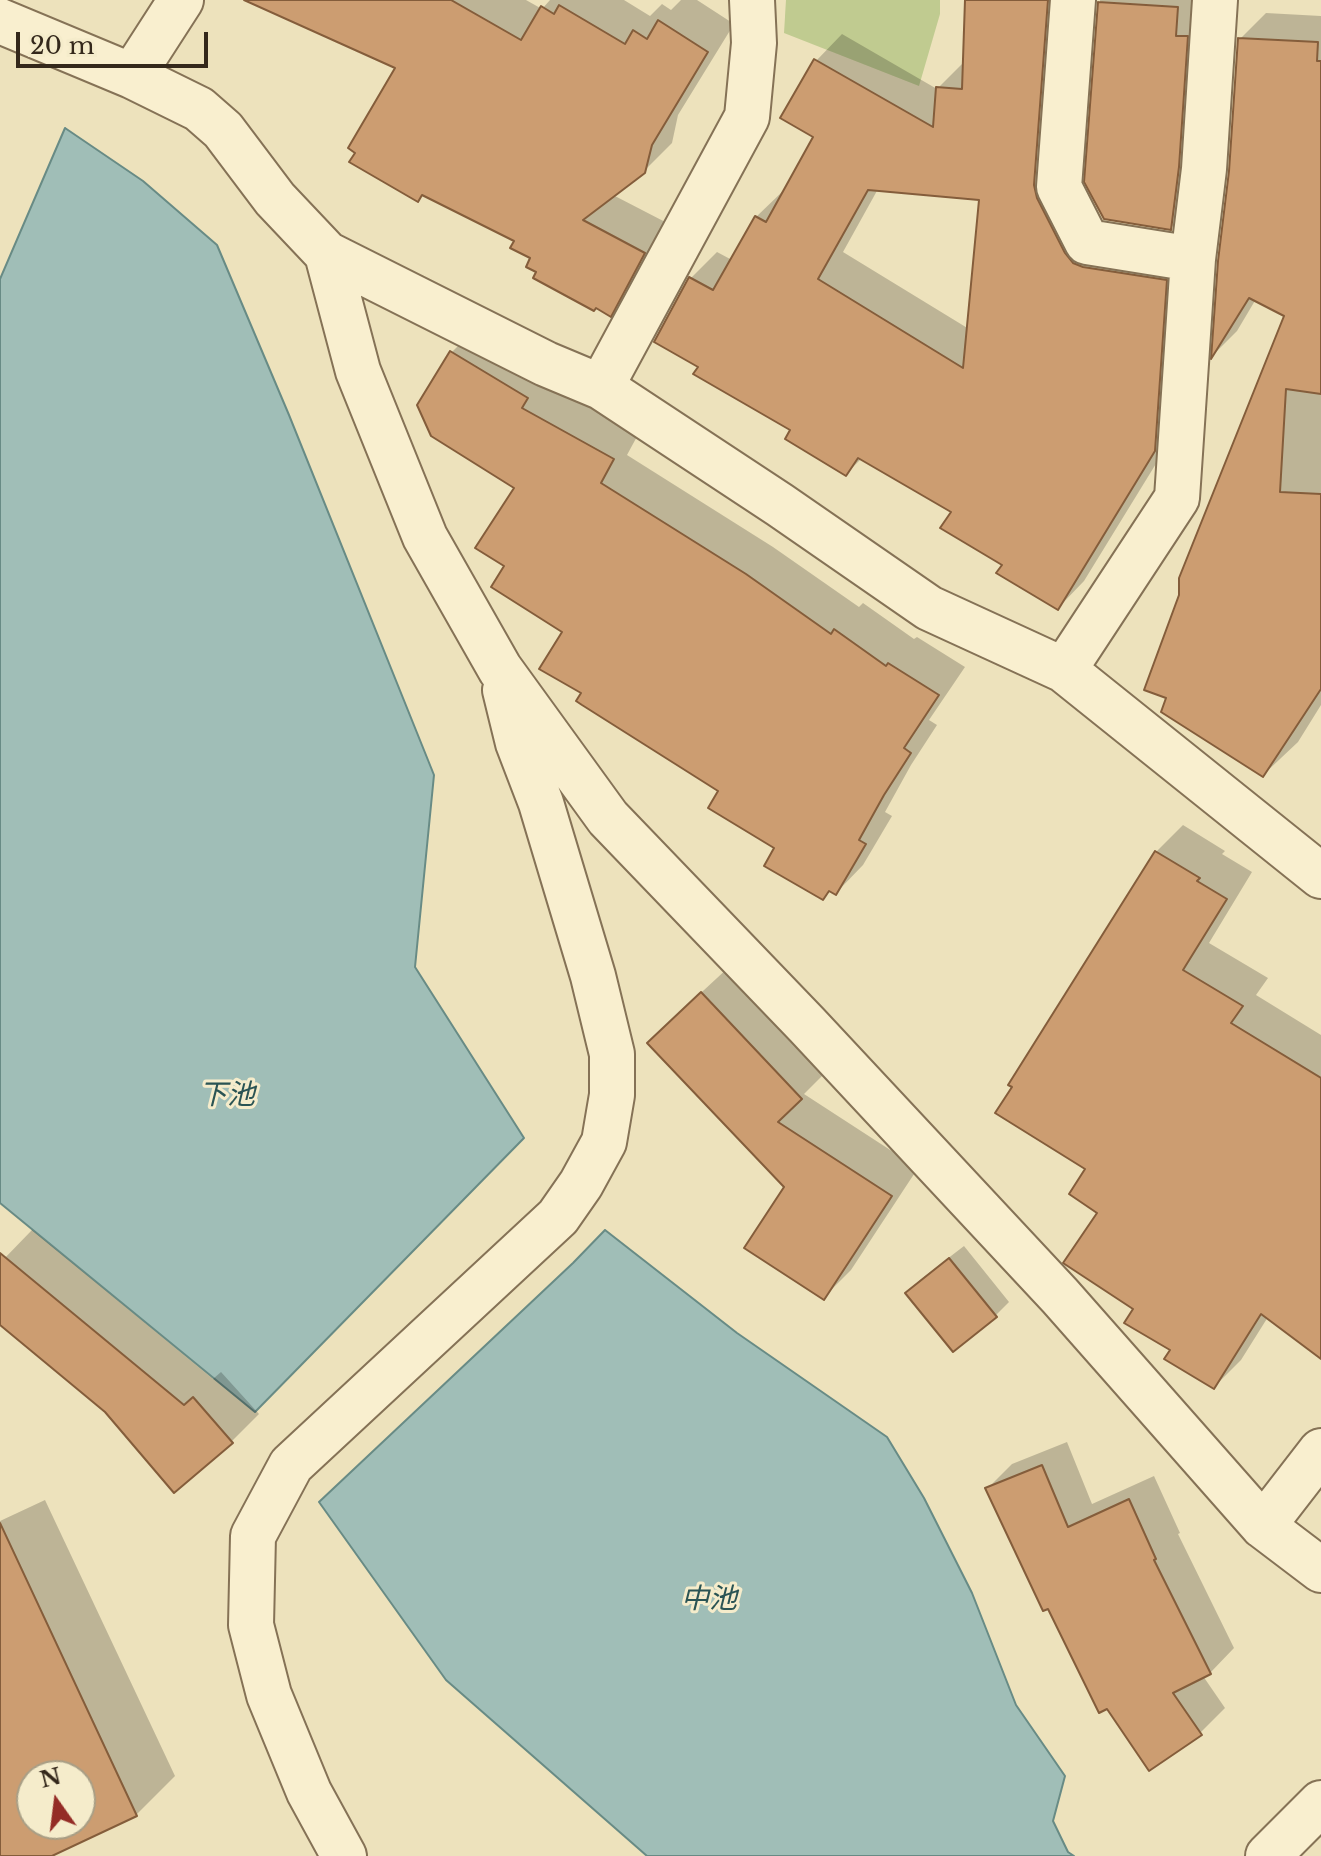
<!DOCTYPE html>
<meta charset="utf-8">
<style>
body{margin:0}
#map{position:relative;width:1321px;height:1856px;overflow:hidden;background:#ede2bc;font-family:"Libre Baskerville",serif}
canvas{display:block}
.north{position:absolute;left:16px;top:1760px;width:80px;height:80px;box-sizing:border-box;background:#f5eccb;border:2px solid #a89e85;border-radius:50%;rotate:346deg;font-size:22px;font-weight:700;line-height:32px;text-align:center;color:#34281b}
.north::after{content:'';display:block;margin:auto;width:28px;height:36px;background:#942c26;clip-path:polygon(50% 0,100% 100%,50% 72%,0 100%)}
.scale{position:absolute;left:16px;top:32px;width:192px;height:36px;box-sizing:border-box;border:4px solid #34281b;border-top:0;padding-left:10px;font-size:24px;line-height:28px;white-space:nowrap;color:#34281b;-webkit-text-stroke:6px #f5eccb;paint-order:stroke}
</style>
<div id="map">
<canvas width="1321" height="1856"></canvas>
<div class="north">N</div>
<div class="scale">20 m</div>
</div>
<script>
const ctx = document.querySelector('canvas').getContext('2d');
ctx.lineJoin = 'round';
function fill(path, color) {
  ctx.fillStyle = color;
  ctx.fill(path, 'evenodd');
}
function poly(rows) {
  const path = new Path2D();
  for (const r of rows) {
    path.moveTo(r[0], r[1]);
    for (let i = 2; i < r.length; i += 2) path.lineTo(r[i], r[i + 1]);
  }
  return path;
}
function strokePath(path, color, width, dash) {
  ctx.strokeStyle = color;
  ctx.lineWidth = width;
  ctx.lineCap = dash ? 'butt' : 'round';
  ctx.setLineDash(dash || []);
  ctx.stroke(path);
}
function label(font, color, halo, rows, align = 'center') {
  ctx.font = font + ' "Libre Baskerville","Noto Sans JP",serif';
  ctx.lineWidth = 6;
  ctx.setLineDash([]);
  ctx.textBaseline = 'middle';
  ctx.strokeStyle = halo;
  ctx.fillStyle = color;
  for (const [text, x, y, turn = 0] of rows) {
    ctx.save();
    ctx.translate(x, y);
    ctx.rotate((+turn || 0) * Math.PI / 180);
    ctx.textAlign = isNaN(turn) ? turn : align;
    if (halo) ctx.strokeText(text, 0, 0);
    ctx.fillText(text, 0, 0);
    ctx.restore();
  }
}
fill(poly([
 [786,0,940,0,940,14,919,86,784,33]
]), '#c0cb90');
const water = poly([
 [65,128,143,181,217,245,289,415,434,775,415,967,524,1138,255,1412,0,1203,0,279,65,128],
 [605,1230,737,1333,887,1437,924,1498,972,1593,1016,1705,1065,1776,1053,1821,1068,1852,1074,1856,647,1856,446,1680,319,1502,573,1263,605,1230]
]);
fill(water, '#a0beb7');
strokePath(water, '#688b85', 2);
fill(poly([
 [290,0,526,0,542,9,550,0,624,0,650,16,662,4,671,10,681,0,697,0,734,24,678,115,672,143,644,171,613,195,671,225,638,287,610,314,538,271,532,257,516,240,398,67],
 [967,0,1071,0,1060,158,1091,227,1192,254,1181,423,1084,581,1058,608,1005,564,953,511,862,458,846,474,793,430,701,366,691,278,717,252,732,260,756,217,783,191,785,192,815,136,816,61,842,34,937,89,965,61],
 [878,189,981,198,969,329,843,252],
 [1100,0,1211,0,1197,202,1171,228,1086,182],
 [1266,13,1321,16,1321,705,1298,742,1263,775,1287,315,1256,299,1237,331,1214,354,1231,171,1240,39],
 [479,325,640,431,627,455,773,547,859,607,863,603,914,639,917,637,965,667,929,720,937,725,911,765,885,812,892,816,863,865,836,893,830,890,823,898,777,848,721,791,584,692,565,631,507,565,517,488,452,352],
 [1183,825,1225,851,1222,854,1252,872,1209,943,1268,978,1256,995,1321,1035,1321,1356,1268,1317,1241,1360,1214,1387,1172,1349,1135,1308,1100,1212,1088,1168,1156,852],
 [730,966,828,1070,804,1094,918,1168,851,1270,823,1298,786,1187,677,1015],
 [32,1230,213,1379,221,1372,259,1414,231,1442,106,1410,0,1323,0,1263],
 [964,1246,1009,1302,995,1316,907,1293,921,1279],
 [1067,1442,1092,1504,1154,1476,1180,1533,1178,1534,1234,1648,1210,1673,1203,1676,1225,1708,1200,1733,987,1489,1012,1464],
 [45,1500,175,1776,136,1815,48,1856,0,1856,0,1521],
 [32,1776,80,1776,80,1824,32,1824]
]), '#0003');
const building = poly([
 [244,0,451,0,521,40,541,6,554,14,559,5,625,44,633,30,647,39,658,20,708,52,652,145,645,173,583,220,645,253,611,317,596,308,594,311,533,278,536,272,526,267,530,258,510,248,514,241,422,195,418,202,349,162,355,153,348,148,395,68,244,0],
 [965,0,1048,0,1034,185,1037,198,1065,253,1073,263,1083,267,1167,280,1155,451,1058,610,996,573,1002,565,940,528,951,512,858,458,846,476,785,439,790,430,693,374,698,367,654,342,689,277,713,290,755,216,766,222,813,137,780,118,814,59,933,127,936,87,962,89,965,0],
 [868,190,979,200,963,368,818,279,868,190],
 [1098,2,1178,7,1176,36,1188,36,1179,167,1171,230,1104,219,1084,182,1098,2],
 [1238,38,1318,42,1317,61,1321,61,1321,394,1286,389,1280,492,1321,494,1321,689,1263,777,1161,712,1166,698,1144,690,1179,595,1179,578,1284,316,1249,298,1211,359,1218,261,1229,171,1238,38],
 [450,351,528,398,522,408,614,459,601,483,746,574,831,634,834,629,886,666,888,663,939,695,904,748,911,753,884,795,859,840,866,844,836,895,829,891,823,900,764,866,774,848,708,808,718,791,582,705,576,701,581,693,539,669,562,632,491,587,504,566,475,548,514,488,431,436,417,405,450,351],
 [1155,851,1200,878,1197,881,1227,899,1183,970,1243,1006,1231,1023,1321,1078,1321,1359,1261,1314,1214,1389,1164,1359,1170,1350,1124,1323,1133,1309,1063,1263,1097,1213,1069,1194,1085,1169,995,1113,1012,1087,1008,1085,1155,851],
 [701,992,802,1099,778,1122,892,1196,824,1300,744,1248,784,1187,647,1043,701,992],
 [0,1253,184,1405,193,1397,233,1443,174,1493,105,1412,0,1325,0,1253],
 [949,1258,997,1317,953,1352,905,1293,949,1258],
 [1042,1465,1068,1527,1129,1499,1156,1559,1154,1560,1211,1674,1173,1693,1202,1735,1149,1771,1107,1709,1099,1713,1048,1609,1043,1611,985,1488,1042,1465],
 [0,1523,137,1816,52,1856,0,1856,0,1523],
 [32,1776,80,1776,80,1824,32,1824,32,1776]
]);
fill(building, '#cc9d71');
strokePath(building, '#845d3b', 2);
const street = poly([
 [1073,0,1059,187,1087,242,1193,259],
 [0,21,132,76,199,109,223,130,275,199,327,254,546,364,601,387,780,505,929,608,1064,670,1321,876],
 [132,76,181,0],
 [327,254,358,371,425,537,500,669,608,818,807,1025,1060,1296,1263,1526,1321,1570],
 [601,387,747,117,754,43,752,0],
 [1064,670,1177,498,1193,259,1204,169,1215,0],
 [1263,1526,1321,1451],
 [344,1856,309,1792,269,1695,251,1625,253,1536,291,1465,558,1217,581,1184,604,1142,612,1095,612,1054,593,976,541,803,518,743,505,690],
 [1268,1856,1321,1803]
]);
strokePath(street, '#857256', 48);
strokePath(street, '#f9efcf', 44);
label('italic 28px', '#2a5454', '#f5eccb', [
 ["下池",227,1096],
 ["中池",709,1600]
]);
</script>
